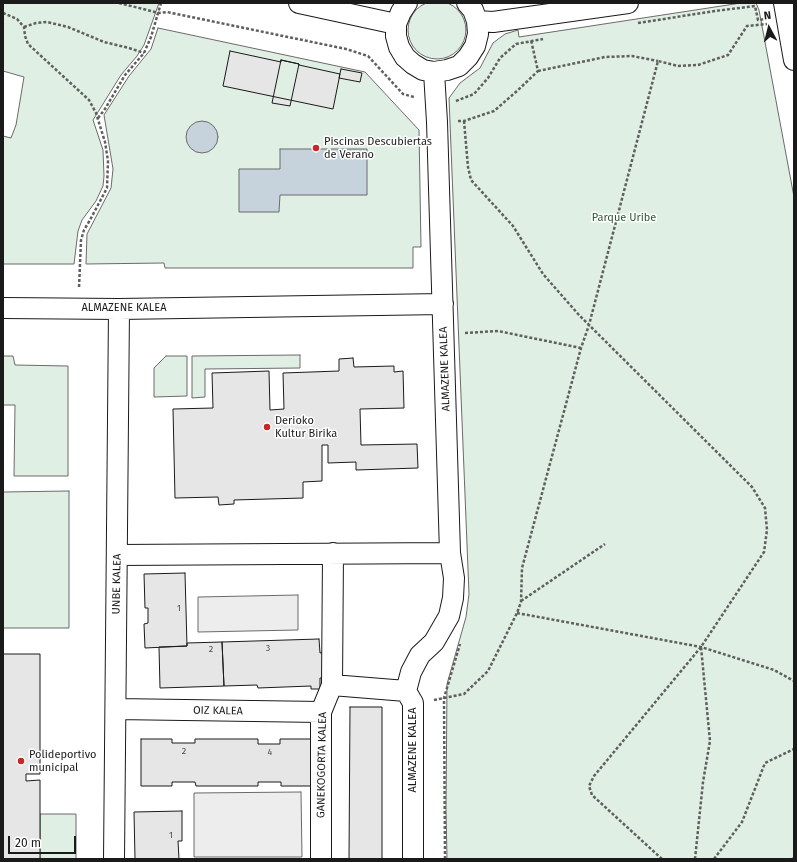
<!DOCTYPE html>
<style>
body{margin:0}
#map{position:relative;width:797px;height:862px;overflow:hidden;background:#fff;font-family:"Fira Sans",sans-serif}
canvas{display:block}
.frame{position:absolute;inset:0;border:4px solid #1a1a1a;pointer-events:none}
.north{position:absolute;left:749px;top:8px;width:40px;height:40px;-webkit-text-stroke:3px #fff;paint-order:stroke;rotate:353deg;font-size:11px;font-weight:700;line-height:16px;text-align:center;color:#1a1a1a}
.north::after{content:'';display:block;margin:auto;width:14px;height:18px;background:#1a1a1a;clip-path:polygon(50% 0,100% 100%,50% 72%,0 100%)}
.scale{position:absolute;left:8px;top:836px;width:68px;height:18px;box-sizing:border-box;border:2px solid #1a1a1a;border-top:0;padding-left:5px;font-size:12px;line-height:14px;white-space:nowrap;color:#1a1a1a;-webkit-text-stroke:3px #fff;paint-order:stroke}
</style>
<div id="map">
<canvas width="797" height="862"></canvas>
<div class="frame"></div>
<div class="north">N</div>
<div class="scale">20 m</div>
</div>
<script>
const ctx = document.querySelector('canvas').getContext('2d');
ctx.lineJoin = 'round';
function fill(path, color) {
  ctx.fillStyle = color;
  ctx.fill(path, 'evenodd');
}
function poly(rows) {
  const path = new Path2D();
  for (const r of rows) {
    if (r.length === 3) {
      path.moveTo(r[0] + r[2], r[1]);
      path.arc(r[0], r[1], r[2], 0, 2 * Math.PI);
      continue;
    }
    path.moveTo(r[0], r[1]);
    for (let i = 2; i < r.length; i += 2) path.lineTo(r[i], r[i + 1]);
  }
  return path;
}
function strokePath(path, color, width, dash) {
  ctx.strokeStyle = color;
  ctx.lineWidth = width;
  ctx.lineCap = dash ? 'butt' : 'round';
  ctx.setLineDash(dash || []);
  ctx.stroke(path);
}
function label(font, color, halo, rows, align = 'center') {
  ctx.font = font + ' "Fira Sans",sans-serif';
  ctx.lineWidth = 3;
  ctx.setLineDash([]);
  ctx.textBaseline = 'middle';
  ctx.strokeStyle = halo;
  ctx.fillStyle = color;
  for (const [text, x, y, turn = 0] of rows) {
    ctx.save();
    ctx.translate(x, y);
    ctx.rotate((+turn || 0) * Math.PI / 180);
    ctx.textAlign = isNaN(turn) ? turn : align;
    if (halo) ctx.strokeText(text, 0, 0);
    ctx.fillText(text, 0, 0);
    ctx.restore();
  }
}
const green = poly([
 [437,30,29],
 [3,3,159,3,144,45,137,56,121,75,93,120,103,150,104,176,103,186,96,201,82,220,78,231,74,264,3,264,3,136,11,138,16,125,24,77,3,71,3,3],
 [741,3,756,3,759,10,794,197,794,859,447,859,446,809,447,684,466,617,469,594,449,98,460,83,480,68,493,43,505,34,518,30,519,37,741,3],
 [158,28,365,72,419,130,421,247,413,247,413,268,165,268,164,263,86,264,87,234,111,188,113,169,104,115,129,76,151,49,158,28],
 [300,355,300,368,205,369,205,397,192,398,192,356,300,355],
 [3,356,13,356,15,365,68,366,68,476,14,476,15,405,3,405,3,356],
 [166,356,187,356,187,396,154,397,154,368,166,356],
 [69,491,69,628,3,628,3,492,69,491],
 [40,814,76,814,76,859,40,859,40,814]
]);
fill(green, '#e0efe3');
strokePath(green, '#6a6a6a', 1);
const parking = poly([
 [298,595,298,630,198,632,198,597,298,595],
 [301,792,302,857,194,857,194,793,301,792]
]);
fill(parking, '#ededed');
strokePath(parking, '#6a6a6a', 1);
const water = poly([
 [202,137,16],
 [280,149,367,149,367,195,280,195,279,212,239,212,239,169,280,169,280,149]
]);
fill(water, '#c6d2dc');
strokePath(water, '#6a6a6a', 1);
const building = poly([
 [230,51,281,62,281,60,299,64,299,65,340,74,333,109,223,86,230,51],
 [281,60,299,64,290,106,272,103,281,60],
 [341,69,362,73,360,82,339,78,341,69],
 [353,358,354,367,394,366,394,372,403,371,404,408,360,409,361,445,417,444,418,468,356,470,356,462,328,463,328,445,322,445,322,481,303,482,303,498,234,500,234,504,219,505,218,497,175,498,173,409,213,408,212,373,269,371,270,410,284,409,283,373,339,371,339,359,353,358],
 [185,573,187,646,145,648,144,624,148,623,148,608,145,608,144,574,185,573],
 [319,639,320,653,324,652,324,678,320,678,320,689,311,689,311,686,258,688,257,685,224,686,222,642,319,639],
 [222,642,224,686,160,688,159,647,187,646,187,643,222,642],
 [3,654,40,654,40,774,26,774,26,781,40,780,40,859,3,859,3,654],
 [350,707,382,707,382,859,349,859,350,707],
 [141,739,172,739,172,743,195,743,195,739,258,739,258,744,280,744,280,739,312,739,312,786,281,786,281,782,258,782,258,786,196,786,195,782,172,782,172,786,141,786,141,739],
 [182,811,182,841,178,841,179,859,135,859,134,812,182,811]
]);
fill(building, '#e6e6e6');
strokePath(building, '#1a1a1a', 1);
const street = poly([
 [299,3,396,24],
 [407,3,401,12,396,24,396,36,399,47,405,57,413,64,423,70,434,72,447,70,459,66,468,57,475,46,478,34,477,21,473,10,467,3],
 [784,3,794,60],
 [477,21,493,22,628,3],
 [3,308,119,309,443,304],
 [117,555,450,553],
 [332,685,406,691],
 [116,709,321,712],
 [114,859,119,309],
 [321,859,321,712,332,685,333,553],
 [413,859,413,703,406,691,411,672,420,655,434,642,449,616,453,598,454,578,450,553,437,122,434,72]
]);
strokePath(street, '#1a1a1a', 22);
strokePath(poly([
 [119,3,159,13,167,12,346,49,368,56,403,94,414,97],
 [3,13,17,19,24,27,25,36,28,44,89,100,96,113,105,142,108,161,107,188,90,220,84,230,81,240,79,288],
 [638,23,715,11,755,6,758,20,766,19],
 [24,27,36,23,47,22,68,27,104,42,129,48,144,53],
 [538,71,605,57,632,56,658,61],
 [456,101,474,94,488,78,500,58,516,44,543,39],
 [98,118,105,109,125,75,144,53,151,37,161,3],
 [458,121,464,121,494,111,517,91,538,71,531,40],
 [464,121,468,167,471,180,513,226,543,274,579,315,752,487,765,508,767,530,764,552,701,647,594,776,589,786,592,795,662,859],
 [465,333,498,331,581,348],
 [521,601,605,544],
 [517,613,701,647,774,670,794,681],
 [434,700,464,694,488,671,517,613,521,602,522,568,581,348,589,325,658,61,678,66,698,65,728,55,747,26,767,24],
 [445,859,444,698,460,644],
 [695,859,703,782,710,741,701,647],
 [714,859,742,822,765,763,794,749],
 [792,859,794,858]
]), '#5f5f5f', 2.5, [3, 2]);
strokePath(street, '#fff', 20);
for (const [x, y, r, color] of [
 [316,148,4,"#c62828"],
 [267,427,4,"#c62828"],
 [21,761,4,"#c62828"]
]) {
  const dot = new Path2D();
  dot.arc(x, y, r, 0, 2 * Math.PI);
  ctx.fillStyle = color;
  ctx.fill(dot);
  strokePath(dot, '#fff', 1.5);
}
label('9px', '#4d4d4d', null, [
 ["1",179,608],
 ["3",268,648],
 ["2",211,649],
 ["2",184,751],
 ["4",270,752],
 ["1",171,835]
]);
label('11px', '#1a1a1a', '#fff', [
 ["Piscinas Descubiertas",324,142],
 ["de Verano",324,155],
 ["Derioko",275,421],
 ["Kultur Birika",275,434],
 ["Polideportivo",29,755],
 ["municipal",29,768]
], 'left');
label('11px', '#2b5a34', '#fff', [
 ["Parque Uribe",624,218]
]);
label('11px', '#1a1a1a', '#fff', [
 ["ALMAZENE KALEA",124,308],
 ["ALMAZENE KALEA",445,369,-92],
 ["UNBE KALEA",117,584,-89],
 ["OIZ KALEA",218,711,1],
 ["ALMAZENE KALEA",413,750,-90],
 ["GANEKOGORTA KALEA",322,765,-89]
]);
</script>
